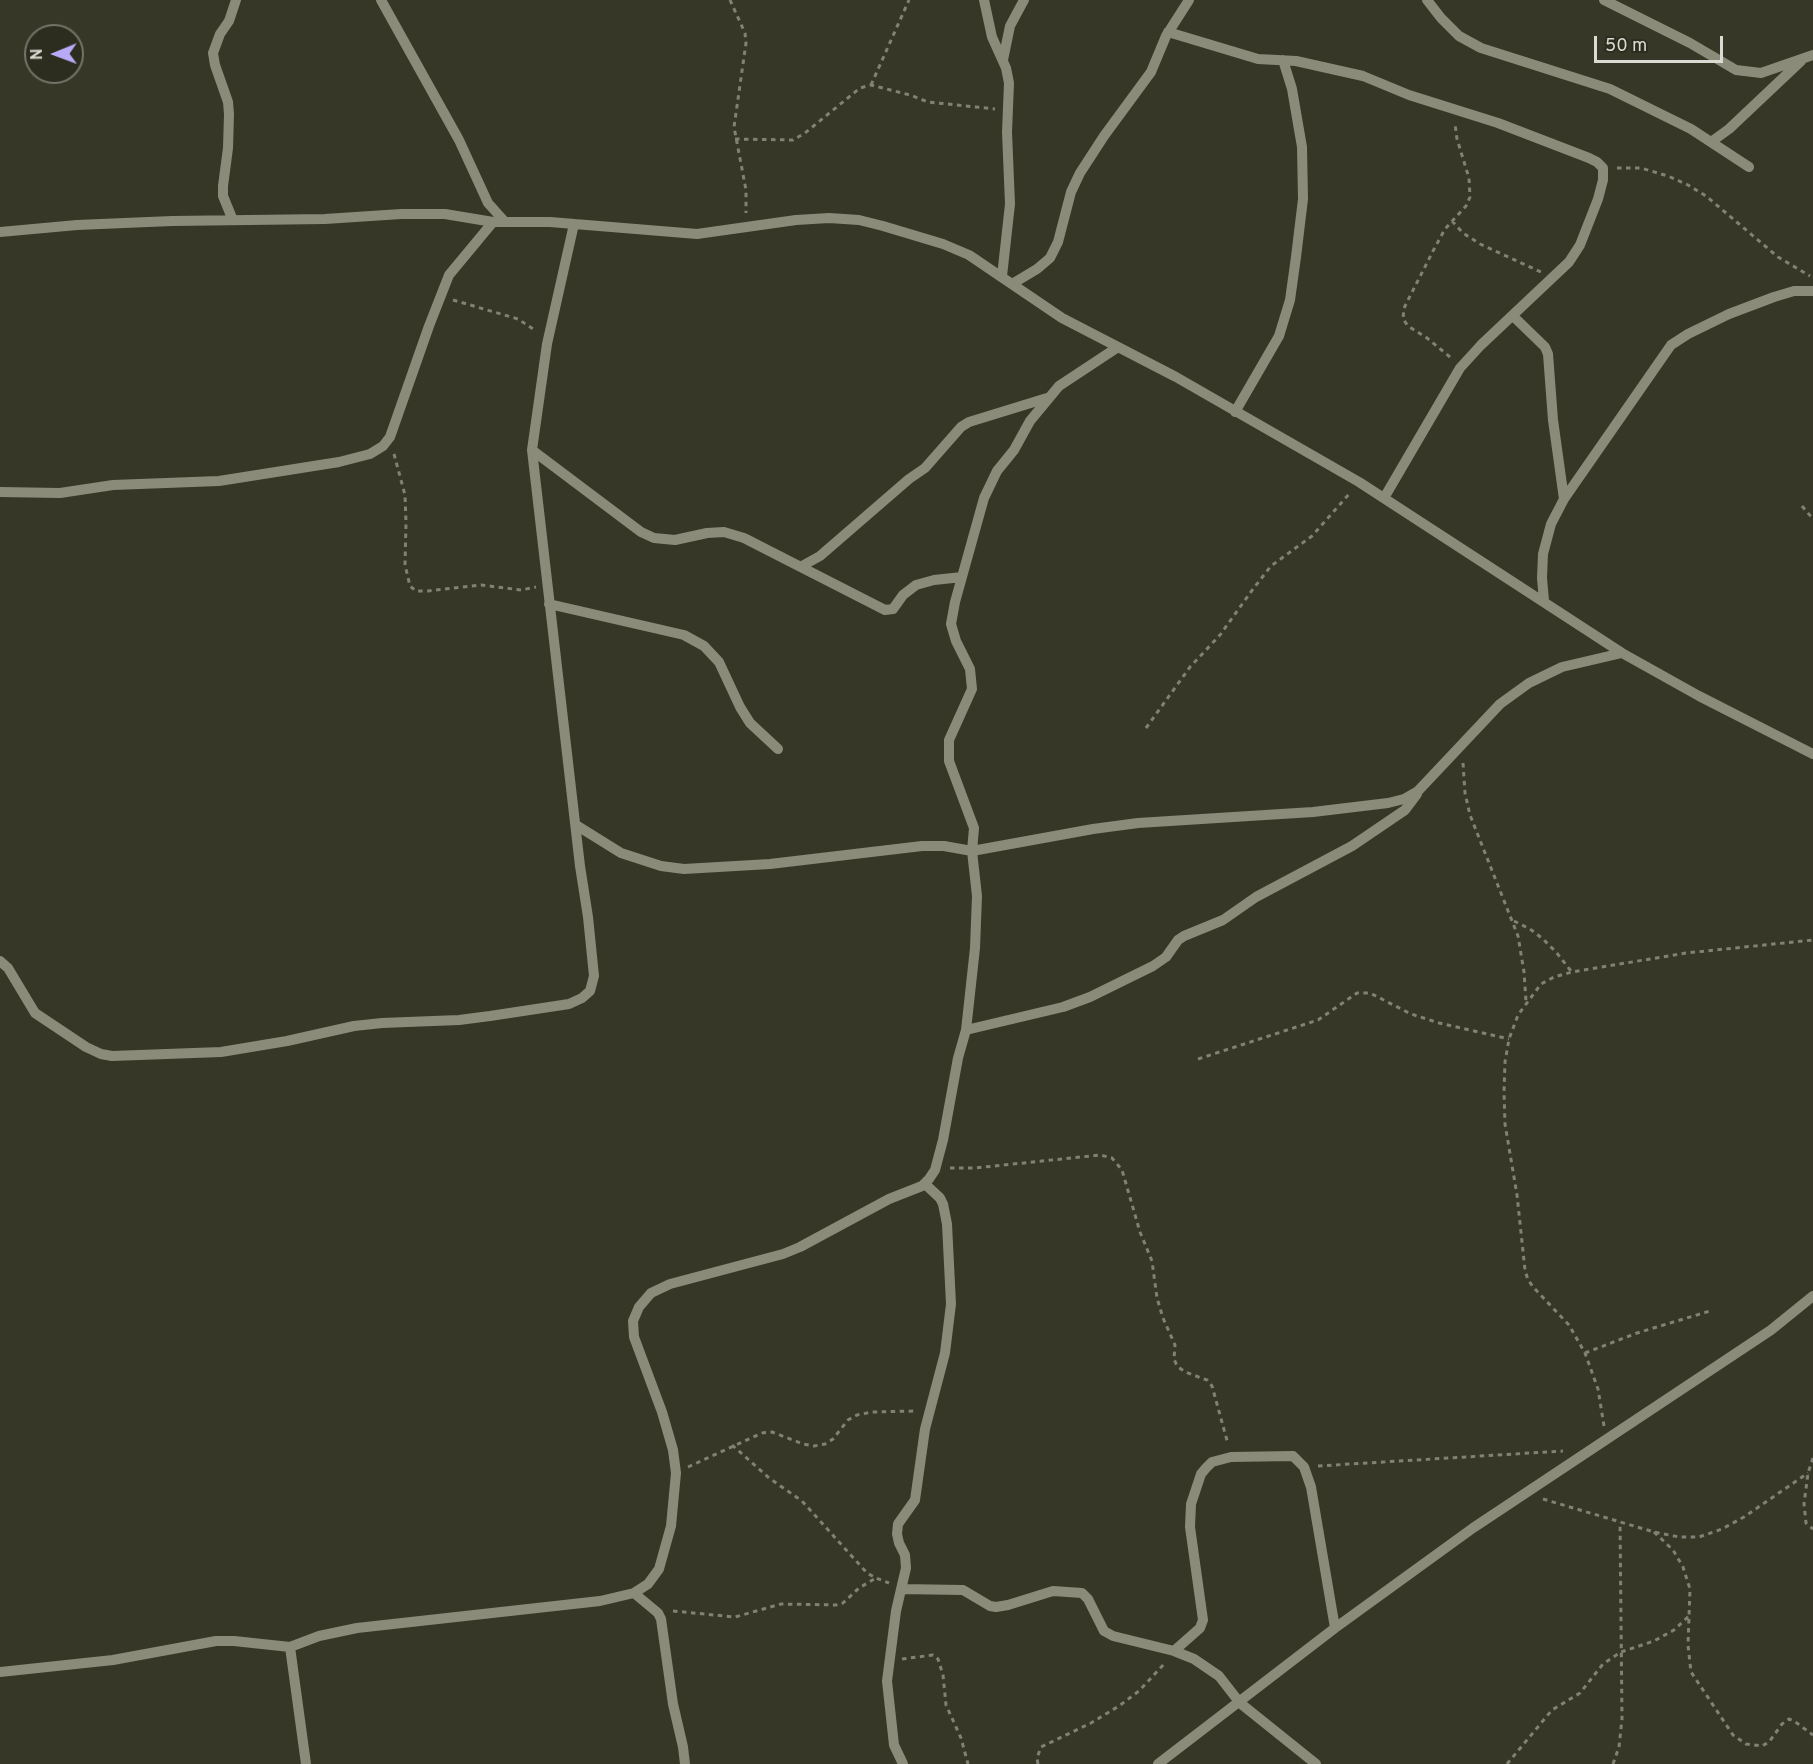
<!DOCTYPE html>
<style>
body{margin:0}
#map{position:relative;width:1813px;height:1764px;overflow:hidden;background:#373728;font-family:Overpass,sans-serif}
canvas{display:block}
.north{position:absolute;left:24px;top:24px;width:60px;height:60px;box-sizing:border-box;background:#2d2d1f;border:2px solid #737367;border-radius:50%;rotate:269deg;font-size:16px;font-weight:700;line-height:24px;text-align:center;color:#dcdbd3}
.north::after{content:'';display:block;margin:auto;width:21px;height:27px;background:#b7abf8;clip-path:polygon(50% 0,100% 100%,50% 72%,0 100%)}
.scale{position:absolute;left:1594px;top:36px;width:129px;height:27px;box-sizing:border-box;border:3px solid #dcdbd3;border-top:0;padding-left:8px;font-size:18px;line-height:21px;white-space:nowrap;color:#dcdbd3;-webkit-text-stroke:4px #2d2d1f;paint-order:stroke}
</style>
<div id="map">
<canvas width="1813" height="1764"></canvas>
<div class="north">N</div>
<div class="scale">50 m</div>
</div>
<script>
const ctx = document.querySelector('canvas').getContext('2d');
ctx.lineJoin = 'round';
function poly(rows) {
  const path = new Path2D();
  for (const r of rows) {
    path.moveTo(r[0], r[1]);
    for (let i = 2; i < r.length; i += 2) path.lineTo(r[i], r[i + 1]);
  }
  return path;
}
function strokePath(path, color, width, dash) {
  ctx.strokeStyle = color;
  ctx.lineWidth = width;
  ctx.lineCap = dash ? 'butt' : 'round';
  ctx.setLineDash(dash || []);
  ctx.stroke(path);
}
strokePath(poly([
 [730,0,745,33,746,43,734,127,746,190,746,213],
 [871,85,909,0],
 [735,139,793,140,805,133,860,88,871,85,910,95,928,102,995,109],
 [1617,168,1641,168,1668,176,1688,185,1706,196,1778,257,1810,276],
 [1452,221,1463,233,1480,244,1541,272],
 [453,300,518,319,536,331],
 [1450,357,1427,338,1408,326,1403,319,1404,308,1433,251,1445,229,1466,206,1470,197,1469,178,1457,139,1455,124],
 [394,454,405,495,406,523,405,565,410,586,416,591,428,591,481,585,521,590,536,587],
 [1802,506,1813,519],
 [1146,728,1190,667,1220,635,1253,589,1271,566,1312,536,1350,493],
 [1463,763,1465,793,1470,815,1518,936,1524,972,1526,1001],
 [1514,921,1530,929,1543,939,1556,952,1571,971],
 [1198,1059,1318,1020,1357,993,1370,993,1411,1014,1439,1023,1509,1039],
 [950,1168,975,1168,1100,1155,1112,1158,1122,1170,1140,1232,1152,1261,1157,1298,1163,1318,1175,1345,1174,1359,1177,1366,1185,1372,1207,1380,1212,1386,1228,1444],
 [1585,1353,1637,1333,1710,1311],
 [1604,1426,1598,1389,1585,1353,1569,1325,1534,1288,1528,1280,1525,1270,1517,1195,1505,1124,1504,1092,1505,1062,1509,1039,1518,1015,1541,984,1554,977,1572,972,1686,953,1813,940],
 [732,1445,769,1478,802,1501,867,1573,876,1578,889,1583],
 [1813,1458,1808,1473,1804,1504,1806,1523,1813,1529],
 [1318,1466,1563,1451],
 [688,1467,762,1433,772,1432,803,1444,814,1446,825,1444,833,1439,848,1420,857,1415,872,1412,916,1411],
 [1543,1499,1654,1532,1679,1537,1699,1537,1722,1529,1744,1517,1808,1473],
 [1654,1532,1673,1550,1683,1567,1690,1589,1688,1645,1691,1672,1733,1735,1746,1744,1762,1746,1769,1742,1782,1724,1789,1719,1794,1721,1813,1735],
 [673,1611,735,1617,781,1604,836,1605,843,1603,859,1588,876,1578],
 [902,1659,933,1655,938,1659,943,1675,946,1705,961,1738,968,1764],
 [1038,1764,1037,1758,1041,1747,1091,1723,1119,1706,1139,1691,1165,1663],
 [1507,1764,1552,1710,1580,1693,1603,1664,1621,1652,1654,1641,1674,1630,1689,1616],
 [1613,1764,1619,1747,1622,1719,1620,1522]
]), '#818175', 3, [4.5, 4.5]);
strokePath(poly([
 [381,0,459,140,488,203,505,222],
 [984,0,992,37,1006,68,1009,83,1007,132,1010,204,1002,276],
 [1427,0,1441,18,1459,36,1481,48,1610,89,1691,129,1749,167],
 [1604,0,1690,43,1736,70,1761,73,1813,55],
 [1168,32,1258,59,1296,61,1363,76,1409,95,1498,123,1589,158,1597,162,1603,168,1603,180,1598,199,1580,245,1569,262,1481,345,1460,368,1384,498],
 [1003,60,1010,26,1024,0],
 [1711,142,1729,129,1801,61],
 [232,218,223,196,223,186,228,148,229,114,228,102,215,65,213,53,220,34,229,21,236,0],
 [0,232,77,225,172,221,325,219,401,214,445,214,493,222,550,222,697,234,796,220,829,218,859,220,883,226,943,244,969,255,1062,318,1176,377,1359,482,1622,653,1699,696,1813,754],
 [1012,284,1037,269,1050,258,1058,242,1071,192,1080,173,1104,136,1151,72,1166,36,1189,0],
 [1513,316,1545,347,1548,354,1553,420,1564,499],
 [1235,412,1279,336,1290,300,1296,257,1303,199,1302,147,1292,89,1283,60],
 [532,450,641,532,654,538,675,540,707,533,724,532,744,538,885,610,893,609,903,595,916,585,934,580,962,577],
 [0,492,60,493,113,485,219,481,339,462,370,454,383,446,390,437,429,326,449,275,493,222],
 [802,566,820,556,909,479,925,468,961,427,969,422,1047,398],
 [1544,601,1542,578,1543,554,1551,524,1564,499,1671,345,1688,334,1729,314,1774,297,1794,291,1813,291],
 [549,604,684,635,704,646,719,662,740,707,750,723,778,749],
 [576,825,621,853,661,866,684,869,770,864,922,846,944,846,972,851,1093,829,1138,823,1313,812,1388,803,1404,799,1418,791,1500,704,1529,683,1562,667,1622,653],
 [0,961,8,968,35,1013,86,1047,101,1054,112,1056,221,1052,287,1041,354,1026,382,1023,459,1020,490,1016,569,1004,582,998,590,991,594,976,588,917,580,866,532,450,547,344,574,224],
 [966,1030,1063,1007,1090,997,1153,966,1166,957,1178,940,1184,936,1223,920,1256,897,1352,846,1405,810,1417,794],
 [901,1589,963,1590,990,1606,996,1607,1008,1605,1053,1591,1082,1593,1088,1599,1104,1631,1113,1636,1174,1651,1194,1659,1219,1676,1240,1703,1316,1764],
 [634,1593,658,1613,661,1619,673,1704,683,1747,685,1764],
 [290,1647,306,1764],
 [1174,1651,1200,1628,1203,1620,1190,1527,1191,1504,1201,1474,1206,1468,1212,1462,1231,1457,1293,1456,1304,1467,1311,1487,1335,1628],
 [0,1672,113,1660,216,1641,234,1641,290,1647,319,1636,357,1628,600,1601,634,1593,648,1584,659,1569,671,1526,676,1473,673,1450,662,1412,634,1337,633,1321,639,1307,651,1293,670,1284,783,1254,800,1247,889,1199,922,1186,929,1179,935,1170,943,1140,958,1058,966,1030,975,948,977,896,972,851,974,828,949,761,949,740,972,689,970,669,956,641,951,624,955,602,984,498,997,471,1014,450,1030,421,1059,386,1118,347],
 [903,1764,894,1745,887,1681,896,1611,906,1568,905,1555,899,1543,897,1534,898,1524,915,1500,925,1429,945,1353,951,1304,947,1224,943,1204,940,1198,925,1184],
 [1158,1764,1335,1628,1473,1528,1771,1330,1813,1296]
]), '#8b8b7a', 10);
</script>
